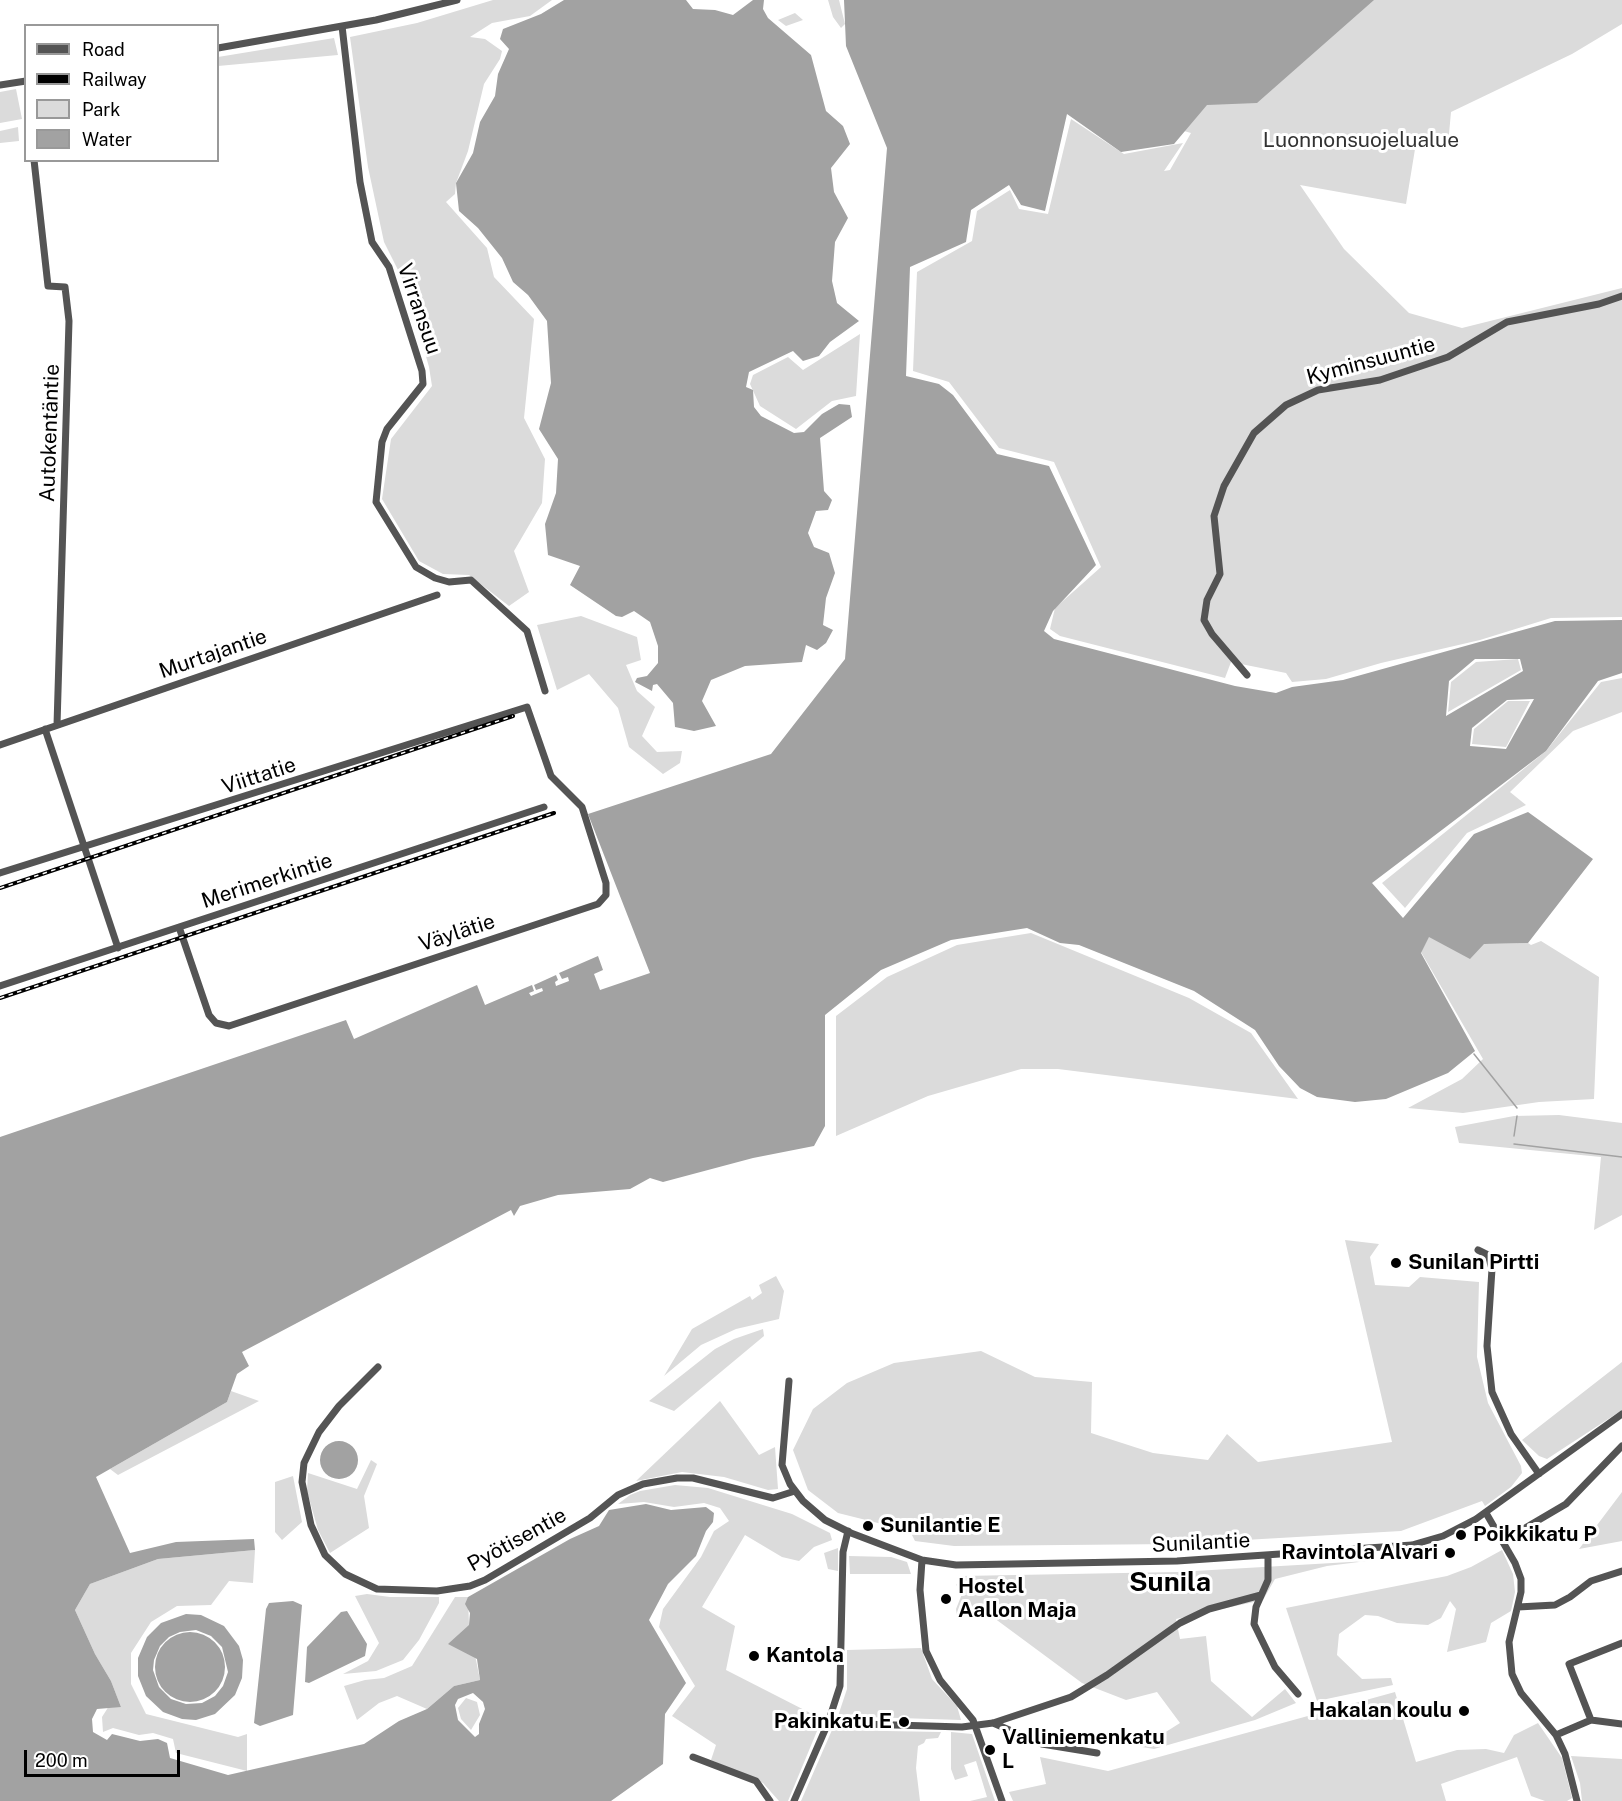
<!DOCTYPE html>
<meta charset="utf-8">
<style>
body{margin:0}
#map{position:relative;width:1622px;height:1801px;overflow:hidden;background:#fff;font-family:"Public Sans",sans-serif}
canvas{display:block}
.legend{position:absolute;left:24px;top:24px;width:195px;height:138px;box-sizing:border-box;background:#fff;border:2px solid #999;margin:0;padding:8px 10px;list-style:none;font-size:18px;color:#000}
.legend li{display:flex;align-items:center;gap:12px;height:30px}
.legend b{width:30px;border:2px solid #999}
.scale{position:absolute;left:24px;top:1750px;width:156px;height:27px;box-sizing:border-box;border:3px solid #000;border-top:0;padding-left:8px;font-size:18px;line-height:21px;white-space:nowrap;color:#000;-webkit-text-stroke:4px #fff;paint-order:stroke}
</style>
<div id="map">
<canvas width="1622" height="1801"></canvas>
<ul class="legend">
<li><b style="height:8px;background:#545454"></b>Road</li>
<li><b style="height:8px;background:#000"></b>Railway</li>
<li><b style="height:16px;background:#dbdbdb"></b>Park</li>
<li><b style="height:16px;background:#a2a2a2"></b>Water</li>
</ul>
<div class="scale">200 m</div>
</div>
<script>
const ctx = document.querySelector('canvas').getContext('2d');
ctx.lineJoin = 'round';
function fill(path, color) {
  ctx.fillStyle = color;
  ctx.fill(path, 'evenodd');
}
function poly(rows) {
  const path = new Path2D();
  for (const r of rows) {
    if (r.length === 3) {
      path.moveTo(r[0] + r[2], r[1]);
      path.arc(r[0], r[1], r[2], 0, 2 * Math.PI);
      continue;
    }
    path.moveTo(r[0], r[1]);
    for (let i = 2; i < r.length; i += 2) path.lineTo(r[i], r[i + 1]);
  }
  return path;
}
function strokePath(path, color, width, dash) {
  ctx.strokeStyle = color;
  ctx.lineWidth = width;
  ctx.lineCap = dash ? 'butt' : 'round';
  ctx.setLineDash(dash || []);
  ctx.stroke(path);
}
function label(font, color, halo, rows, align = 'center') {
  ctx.font = font + ' "Public Sans",sans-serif';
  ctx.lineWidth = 6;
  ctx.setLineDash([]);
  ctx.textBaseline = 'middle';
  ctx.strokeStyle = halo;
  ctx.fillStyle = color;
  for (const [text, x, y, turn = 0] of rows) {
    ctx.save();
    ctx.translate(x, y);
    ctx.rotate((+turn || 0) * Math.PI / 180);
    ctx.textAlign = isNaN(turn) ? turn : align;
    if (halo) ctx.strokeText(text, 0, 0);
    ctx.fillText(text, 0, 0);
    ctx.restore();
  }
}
fill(poly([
 [493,0,552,0,530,16,492,23,470,37,485,39,502,51,500,59,484,84,468,151,456,183,455,194,446,202,487,248,494,277,534,319,524,418,545,459,542,503,514,551,529,592,509,606,469,575,443,574,419,561,382,499,391,439,432,386,429,367,406,286,384,242,368,167,350,37,417,23],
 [828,0,839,0,845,24,841,28,833,17],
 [1371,0,1622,0,1622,24,1572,54,1451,112,1448,145,1416,143,1406,204,1300,185,1344,249,1409,313,1462,328,1622,288,1622,617,1551,618,1480,640,1381,663,1326,679,1292,682,1286,673,1231,662,1225,678,1060,636,1050,629,1055,608,1101,567,1054,462,999,448,949,382,913,371,917,272,972,241,977,211,1010,190,1019,209,1048,214,1071,119,1124,154,1183,143,1164,171,1170,170,1191,133,1184,131,1175,104],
 [795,13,803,20,786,26,778,20],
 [334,38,338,55,218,66,218,57],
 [16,89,22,119,0,123,0,92],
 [18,127,19,141,0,143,0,131],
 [860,334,856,396,832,401,796,429,760,406,750,384,753,375,788,357,803,370],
 [581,616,637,637,641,660,626,665,637,691,655,707,642,736,657,752,682,751,680,763,663,774,629,747,618,708,589,674,557,690,537,625],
 [1518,659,1521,670,1448,712,1451,682,1476,662],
 [1622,678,1622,712,1573,731,1510,792,1526,805,1467,833,1405,908,1382,883,1546,751,1601,682],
 [1508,701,1530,701,1506,747,1472,744,1474,729],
 [1031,933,1189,998,1251,1033,1298,1099,1058,1069,1021,1069,928,1096,836,1136,836,1016,887,977,957,945],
 [1429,936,1484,944,1528,943,1531,945,1541,941,1599,977,1594,1099,1539,1102,1463,1113,1408,1108,1462,1079,1483,1059,1421,952],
 [1559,1115,1622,1123,1622,1215,1594,1230,1601,1157,1459,1143,1455,1127,1514,1116],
 [1345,1240,1379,1244,1370,1257,1375,1285,1409,1287,1420,1277,1479,1282,1477,1357,1488,1403,1521,1466,1522,1473,1511,1487,1485,1506,1482,1501,1401,1531,1175,1544,954,1546,915,1541,910,1531,838,1513,808,1490,793,1450,813,1409,847,1383,894,1363,981,1351,1035,1377,1092,1382,1091,1433,1153,1453,1208,1460,1227,1434,1258,1462,1392,1442],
 [776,1276,784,1291,779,1319,736,1329,701,1345,664,1376,692,1329,750,1296,752,1300,762,1293,759,1285],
 [763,1329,764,1336,674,1411,649,1401,715,1349,734,1339],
 [1622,1362,1622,1410,1547,1459,1539,1456,1522,1440],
 [231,1391,259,1401,118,1475,110,1469,227,1402],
 [720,1401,759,1455,775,1447,778,1489,768,1490,724,1477,682,1472,636,1481],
 [371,1460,377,1464,364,1496,369,1528,330,1553,318,1530,307,1491,308,1473,357,1489],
 [293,1476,302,1522,282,1540,275,1532,275,1482],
 [675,1485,708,1488,792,1514,830,1533,832,1540,814,1547,799,1561,782,1557,745,1535,702,1607,735,1626,726,1670,822,1719,788,1801,779,1801,763,1783,711,1760,716,1745,672,1716,695,1686,659,1627,663,1609,701,1557,714,1531,729,1521,720,1508,704,1503,674,1507,644,1502,618,1504,630,1495,640,1491],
 [1622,1492,1622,1541,1579,1549],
 [838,1548,838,1571,828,1569,824,1553],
 [255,1550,253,1583,229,1581,211,1605,177,1606,151,1622,131,1653,131,1684,146,1714,238,1737,247,1734,247,1771,176,1753,173,1739,153,1733,139,1735,113,1728,103,1732,102,1717,109,1706,121,1707,111,1681,95,1654,75,1610,90,1584,158,1559],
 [1502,1550,1513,1574,1515,1592,1511,1611,1491,1623,1486,1642,1447,1652,1456,1609,1450,1601,1441,1618,1428,1625,1397,1623,1378,1616,1365,1615,1339,1634,1337,1655,1362,1679,1391,1678,1393,1685,1317,1701,1286,1608,1447,1576,1471,1567],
 [849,1556,891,1557,907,1562,911,1574,850,1574],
 [1367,1561,1327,1566,1275,1579,1263,1600,1176,1619,1180,1639,1206,1636,1211,1681,1252,1717,1285,1689,1296,1703,1255,1720,1154,1749,1142,1747,1180,1723,1157,1692,1126,1700,1082,1683,990,1615,957,1616,956,1609,962,1594,967,1595,956,1585,962,1576,1177,1572],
 [367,1594,390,1597,439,1597,439,1603,419,1640,403,1660,376,1671,343,1674,368,1661,379,1643,355,1596],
 [455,1597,468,1597,469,1625,480,1680,454,1686,427,1709,397,1696,379,1703,357,1720,344,1686,365,1680,384,1678,412,1666],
 [921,1648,932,1679,957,1706,961,1720,838,1716,847,1689,847,1650],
 [1395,1692,1416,1762,1457,1750,1486,1749,1504,1753,1514,1735,1538,1723,1562,1758,1572,1798,1567,1801,1545,1801,1531,1796,1517,1757,1441,1784,1446,1801,1013,1801,1009,1792,1046,1784,1040,1757,1108,1771],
 [466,1698,477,1702,480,1715,471,1730,461,1719,458,1708],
 [832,1730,941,1732,938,1738,926,1739,924,1743,918,1746,916,1768,920,1801,801,1801],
 [951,1732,972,1734,995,1801,970,1801,987,1797,976,1761,964,1765,968,1776,955,1780,951,1769],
 [1571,1756,1622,1759,1622,1801,1582,1801,1580,1783]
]), '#dbdbdb');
fill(poly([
 [564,0,686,0,693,9,715,10,733,15,753,0,764,0,763,9,768,18,811,55,826,111,843,126,850,144,831,168,834,192,848,218,835,242,832,281,837,303,859,321,830,342,819,356,803,361,793,351,749,372,746,387,753,390,754,407,761,416,794,433,804,432,822,414,839,404,850,405,852,417,820,438,824,491,832,500,828,510,816,511,808,533,814,547,829,553,835,573,826,598,823,625,833,630,826,643,817,650,806,645,802,662,745,666,711,680,702,701,716,726,694,731,675,727,673,703,657,684,653,685,652,691,635,682,637,678,647,676,658,663,658,646,650,622,634,611,622,617,616,616,570,585,580,566,548,555,545,524,556,493,558,459,539,429,551,383,547,321,528,295,513,282,502,258,478,228,459,211,456,183,473,153,480,122,495,96,498,74,509,49,500,39,503,29,541,14],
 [844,0,1374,0,1257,103,1207,105,1174,144,1121,152,1067,114,1045,211,1021,205,1009,185,971,210,966,242,910,267,906,376,939,384,953,395,997,454,1049,466,1096,565,1053,611,1044,631,1054,639,1235,686,1276,693,1292,687,1343,680,1555,621,1622,620,1622,673,1598,681,1546,751,1372,883,1403,918,1474,834,1528,812,1593,859,1528,943,1484,944,1470,959,1429,937,1421,953,1475,1051,1448,1073,1386,1099,1355,1102,1317,1097,1300,1088,1279,1066,1255,1030,1194,991,1079,945,1060,943,1027,928,951,940,881,970,825,1015,825,1126,814,1146,753,1158,663,1182,650,1178,630,1189,558,1195,520,1206,514,1216,511,1210,242,1352,249,1366,237,1374,227,1402,96,1477,130,1553,176,1542,254,1539,255,1550,158,1559,90,1584,75,1610,95,1654,111,1681,121,1707,97,1709,92,1719,93,1732,107,1740,112,1734,140,1741,158,1739,167,1743,170,1758,228,1775,364,1744,399,1721,427,1709,454,1686,480,1680,477,1659,448,1644,469,1625,470,1613,465,1604,468,1597,570,1539,599,1526,609,1510,646,1504,671,1510,706,1507,714,1513,713,1522,706,1531,696,1556,668,1584,649,1620,686,1683,665,1714,663,1764,611,1801,0,1801,0,1137,346,1020,354,1039,477,985,485,1005,532,985,534,991,529,993,531,996,543,991,542,988,536,990,534,985,556,975,558,980,555,982,556,986,569,981,568,977,562,979,559,973,598,956,603,970,594,974,600,990,650,973,588,814,771,754,845,659,887,148,846,46],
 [1475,659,1520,659,1523,671,1446,716,1449,681],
 [1534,699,1506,749,1470,746,1472,728,1507,700],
 [473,1693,483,1702,485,1709,479,1724,479,1734,475,1737,458,1720,455,1705,458,1699],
 [339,1460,19],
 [293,1601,302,1605,293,1715,260,1726,254,1723,266,1609,269,1603],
 [347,1611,367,1644,365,1656,309,1683,305,1682,307,1647,341,1612],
 [186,1614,201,1615,224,1626,239,1646,243,1660,242,1678,235,1695,215,1714,196,1720,182,1719,163,1712,146,1696,138,1676,138,1658,147,1637,161,1623],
 [196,1630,211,1636,222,1647,228,1672,223,1686,215,1696,202,1703,186,1704,171,1699,159,1687,153,1670,154,1660,160,1646,169,1637,180,1632],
 [190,1667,35]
]), '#a2a2a2');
strokePath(poly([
 [1474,1054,1517,1108],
 [1514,1136,1517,1116],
 [1514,1144,1622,1157]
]), '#a2a2a2', 1.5);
strokePath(poly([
 [342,26,360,182,372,242,389,267,422,371,423,384,387,429,382,442,376,502,416,567,435,578,449,582,471,580,527,631,545,691],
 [218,48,376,20,457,0],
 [0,85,26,81],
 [34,160,48,286,65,287,69,321,57,725],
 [1247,675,1212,634,1204,620,1207,600,1220,574,1214,516,1224,486,1254,433,1286,405,1318,390,1380,380,1448,357,1507,322,1599,304,1622,296],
 [45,729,118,948],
 [0,745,437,595],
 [0,873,527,707,551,776,582,807,606,883,606,895,598,904,229,1026,216,1023,209,1015,179,927],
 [0,986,544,807],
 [1478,1250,1488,1255,1492,1269,1487,1346,1492,1392,1511,1434,1539,1474],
 [378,1367,339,1406,319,1432,304,1463,302,1482,311,1525,325,1555,345,1574,377,1589,437,1591,470,1586,485,1580,590,1518,618,1495,643,1484,677,1478,693,1478,773,1498,795,1491],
 [789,1381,782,1465,790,1484,803,1501,825,1520,851,1533,922,1560,956,1565,1177,1561,1412,1545,1443,1536,1476,1519,1622,1414],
 [1486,1513,1515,1563,1521,1579,1521,1592,1509,1642,1512,1674,1521,1693,1556,1735,1565,1754,1577,1801],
 [1503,1541,1566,1504,1622,1446],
 [1268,1556,1268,1580,1256,1607,1254,1624,1275,1667,1298,1694],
 [922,1560,920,1590,926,1651,940,1680,973,1720,1002,1801],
 [1518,1607,1555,1605,1570,1597,1591,1581,1622,1571],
 [1591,1720,1569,1664,1622,1643],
 [1591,1720,1622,1724],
 [828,1723,962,1727,993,1723,1071,1697,1107,1675,1180,1623,1209,1609,1261,1595],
 [993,1723,1042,1744,1097,1753],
 [1556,1735,1591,1720],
 [693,1757,756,1781,770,1801],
 [794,1801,828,1723,840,1686,843,1552,848,1531]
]), '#545454', 7);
const rail = poly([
 [0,888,513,716],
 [0,998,554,813]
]);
strokePath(rail, '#000', 4);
strokePath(rail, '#fff', 1.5, [4.5]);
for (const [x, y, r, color] of [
 [1396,1263,6,"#000"],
 [868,1526,6,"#000"],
 [1461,1535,6,"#000"],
 [1450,1553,6,"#000"],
 [946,1599,6,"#000"],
 [754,1656,6,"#000"],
 [1464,1711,6,"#000"],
 [904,1722,6,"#000"],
 [990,1750,6,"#000"]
]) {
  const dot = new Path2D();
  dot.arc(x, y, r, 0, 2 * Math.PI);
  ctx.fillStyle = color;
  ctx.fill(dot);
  strokePath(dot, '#fff', 2);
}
label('21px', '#323232', '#fff', [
 ["Luonnonsuojelualue",1361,141]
]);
label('21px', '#000', '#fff', [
 ["Virransuu",419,309,71],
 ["Kyminsuuntie",1371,361,-15],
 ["Autokentäntie",50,433,-88],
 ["Murtajantie",213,654,-19],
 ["Viittatie",259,776,-18],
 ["Merimerkintie",267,881,-18],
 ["Väylätie",457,933,-18],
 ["Pyötisentie",517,1540,-29],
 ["Sunilantie",1201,1543,-3]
]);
label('bold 21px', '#000', '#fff', [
 ["Sunilan Pirtti",1408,1263],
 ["Sunilantie E",880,1526],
 ["Poikkikatu P",1473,1535],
 ["Ravintola Alvari",1438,1553,"right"],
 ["Hostel",958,1587],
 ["Aallon Maja",958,1611],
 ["Kantola",766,1656],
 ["Hakalan koulu",1452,1711,"right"],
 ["Pakinkatu E",892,1722,"right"],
 ["Valliniemenkatu",1002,1738],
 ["L",1002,1762]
], 'left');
label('bold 27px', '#000', '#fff', [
 ["Sunila",1170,1583]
]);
</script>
